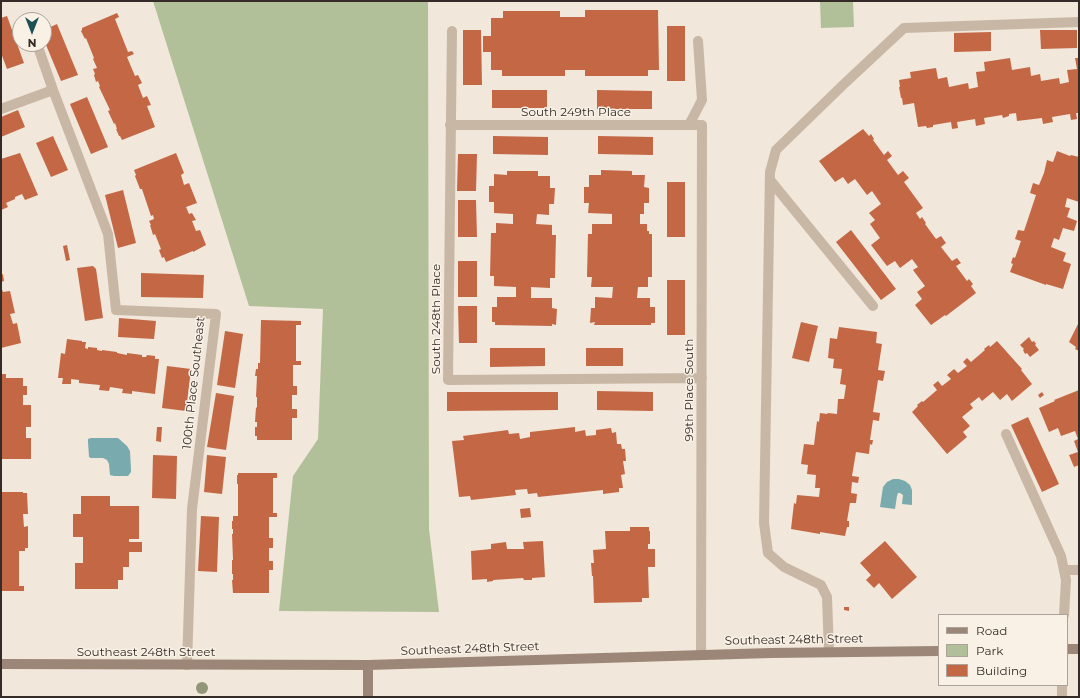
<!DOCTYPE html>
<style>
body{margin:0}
#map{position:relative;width:1080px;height:698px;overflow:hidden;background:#f1e7da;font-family:Montserrat,sans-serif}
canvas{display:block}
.frame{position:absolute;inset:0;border:2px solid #352c27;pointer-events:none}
.legend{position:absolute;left:938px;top:614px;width:130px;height:72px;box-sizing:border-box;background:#f9f1e6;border:1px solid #aba29a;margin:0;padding:5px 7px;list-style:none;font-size:12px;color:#352c27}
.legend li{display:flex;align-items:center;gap:8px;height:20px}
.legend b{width:20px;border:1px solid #aba29a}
.north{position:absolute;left:12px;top:12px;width:40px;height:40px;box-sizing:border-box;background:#f9f1e6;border:1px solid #aba29a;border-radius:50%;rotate:180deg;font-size:11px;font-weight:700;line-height:16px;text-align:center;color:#352c27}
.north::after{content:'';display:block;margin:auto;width:14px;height:18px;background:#1d5156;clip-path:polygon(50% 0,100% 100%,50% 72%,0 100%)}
</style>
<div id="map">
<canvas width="1080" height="698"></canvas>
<div class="frame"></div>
<ul class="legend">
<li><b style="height:5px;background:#9c8678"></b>Road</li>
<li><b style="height:11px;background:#b2c09a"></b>Park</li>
<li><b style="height:11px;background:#c46745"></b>Building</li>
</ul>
<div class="north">N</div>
</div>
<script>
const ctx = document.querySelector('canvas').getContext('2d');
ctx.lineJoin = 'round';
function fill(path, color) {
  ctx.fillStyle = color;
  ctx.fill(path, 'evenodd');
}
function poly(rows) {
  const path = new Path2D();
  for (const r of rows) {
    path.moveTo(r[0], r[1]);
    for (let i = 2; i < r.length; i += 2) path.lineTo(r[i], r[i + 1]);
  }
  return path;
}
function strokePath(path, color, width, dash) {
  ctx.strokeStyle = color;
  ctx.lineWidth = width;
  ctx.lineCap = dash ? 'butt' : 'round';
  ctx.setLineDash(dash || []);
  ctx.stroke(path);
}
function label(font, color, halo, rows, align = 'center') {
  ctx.font = font + ' Montserrat,sans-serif';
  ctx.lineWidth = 3;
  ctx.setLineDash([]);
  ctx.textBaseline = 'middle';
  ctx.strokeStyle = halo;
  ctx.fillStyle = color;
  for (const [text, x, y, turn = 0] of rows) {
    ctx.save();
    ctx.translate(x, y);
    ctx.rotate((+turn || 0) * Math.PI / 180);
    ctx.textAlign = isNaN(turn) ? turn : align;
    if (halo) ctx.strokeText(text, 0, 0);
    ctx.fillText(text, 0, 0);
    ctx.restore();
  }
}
fill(poly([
 [153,1,428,1,429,529,439,612,279,611,293,476,318,439,323,309,249,306],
 [853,1,854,27,821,28,820,2]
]), '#b2c09a');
fill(poly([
 [91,438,118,438,127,446,130,451,131,469,131,472,128,476,114,476,110,475,109,464,107,460,103,458,91,458,89,457,88,442,88,439],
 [893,479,899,479,905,481,910,485,912,490,912,505,902,504,903,495,900,493,898,493,897,496,895,509,880,507,883,487,887,482]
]), '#79aaae');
fill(poly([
 [585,10,658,10,659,70,648,70,648,76,585,76,585,70,565,70,565,76,502,76,502,70,491,70,491,52,483,52,483,36,491,36,491,18,503,18,503,11,560,11,560,17,585,17],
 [117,13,119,17,115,19,128,52,132,51,134,54,127,57,135,76,138,75,142,83,138,85,143,98,147,96,151,105,147,106,155,127,122,140,120,136,119,136,116,129,117,129,115,123,114,124,108,111,110,110,99,87,100,86,98,81,96,82,94,75,95,74,93,69,97,68,93,59,94,58,86,38,85,39,81,31,82,30,82,28],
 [7,16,24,63,7,69,1,53,1,18],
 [57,24,78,75,61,81,44,40,44,30],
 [667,26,685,26,685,81,667,81],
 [463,30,481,30,482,85,463,85],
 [1040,30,1077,30,1077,48,1041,49],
 [991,32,991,51,954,52,954,33],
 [1010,58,1012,70,1030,67,1031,76,1040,74,1041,81,1059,78,1060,84,1069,82,1067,70,1077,69,1075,58,1079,58,1079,113,1076,113,1077,119,1071,120,1070,114,1052,117,1053,122,1043,124,1042,118,1017,121,1016,113,1009,114,1009,116,1003,118,1002,115,984,118,985,124,976,126,975,119,957,122,958,128,952,129,951,122,933,125,933,127,927,128,926,126,918,127,914,103,903,105,902,98,901,98,899,87,900,87,899,80,911,78,910,72,936,68,938,79,947,77,949,87,968,83,969,89,978,87,976,72,985,71,984,62],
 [492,90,547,90,547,108,492,108],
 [597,90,652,91,652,109,597,109],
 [87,97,108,147,91,154,70,104],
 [18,110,25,127,1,137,1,117],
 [863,129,869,136,871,134,874,139,873,140,884,155,888,151,892,156,887,160,898,175,903,171,909,178,904,182,923,208,916,213,920,219,922,217,926,223,925,224,936,239,941,236,946,243,941,247,952,261,957,258,961,263,956,266,967,281,969,279,973,284,971,286,976,293,946,316,945,315,931,325,915,305,922,299,917,292,925,286,913,270,918,267,912,259,900,268,895,261,887,266,871,245,880,238,870,224,875,220,869,213,881,204,872,191,867,195,855,179,848,184,843,177,835,182,819,161],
 [53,136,68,170,51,177,36,143],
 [493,136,548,137,548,155,493,154],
 [598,136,653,137,653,155,598,154],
 [1057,151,1070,156,1071,155,1079,157,1079,202,1067,198,1065,207,1070,208,1067,217,1077,221,1074,231,1063,228,1059,240,1054,238,1051,247,1066,253,1063,261,1071,264,1063,289,1046,284,1046,285,1010,272,1013,264,1011,263,1013,257,1015,258,1021,241,1015,239,1018,230,1024,231,1036,195,1030,193,1033,183,1039,185,1044,173,1047,160,1053,162],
 [20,153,38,195,25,200,22,194,15,197,15,199,6,203,8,207,1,210,1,159],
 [176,153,184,173,181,175,184,185,189,183,197,203,186,207,189,214,192,213,196,220,192,221,196,231,200,230,206,245,193,252,193,251,166,262,164,257,162,258,159,250,161,249,155,234,153,235,150,225,151,225,149,221,154,219,153,215,151,216,142,189,140,189,135,176,136,175,134,170],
 [458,154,477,154,476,191,457,191],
 [601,170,632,171,632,175,645,175,644,187,649,188,649,203,644,203,644,214,640,214,640,224,647,224,647,231,649,231,649,234,652,234,652,277,648,277,648,287,638,287,637,298,650,298,650,307,655,307,655,323,651,323,651,325,594,325,595,322,590,323,591,308,595,308,595,297,612,298,613,287,591,287,592,277,587,277,588,234,592,234,592,224,612,224,612,214,588,213,589,203,584,203,584,187,589,187,589,175,601,175],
 [507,171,538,171,538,176,550,176,550,188,555,188,554,204,549,204,549,215,537,214,536,224,552,225,552,235,556,235,555,278,550,278,550,288,531,287,531,298,552,298,552,308,557,309,556,325,552,324,552,326,495,325,495,322,492,322,492,307,497,307,497,297,516,297,516,287,494,286,494,276,490,276,491,233,496,233,496,223,513,224,513,214,494,213,494,202,489,202,489,186,494,186,494,174,507,175],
 [667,182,685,182,685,237,667,237],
 [123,190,136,243,118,248,105,195],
 [458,200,476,200,477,237,458,237],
 [851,230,896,289,881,300,836,242],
 [67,245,70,260,66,261,63,246],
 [458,261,477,261,477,297,458,297],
 [93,266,96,269,103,318,85,321,77,268],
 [141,273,204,275,203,298,141,297],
 [3,274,4,281,1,282,1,275],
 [667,280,685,280,685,335,667,335],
 [1,287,3,292,10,291,15,313,10,314,13,324,17,323,21,343,1,348],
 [458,306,477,306,477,343,459,343],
 [119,318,156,321,154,339,118,337],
 [261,320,301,321,301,325,296,325,296,361,301,361,301,365,293,365,293,386,297,386,297,395,292,395,292,409,297,409,297,418,292,418,292,440,257,440,257,436,255,436,255,427,257,427,257,422,255,422,256,407,257,408,257,397,256,397,257,376,255,376,256,369,258,369,258,363,260,363],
 [801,322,818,326,809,362,792,358],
 [1079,322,1079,351,1075,349,1076,347,1069,342],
 [839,327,877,332,876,343,882,344,878,370,885,371,883,381,878,380,873,412,880,413,879,421,873,420,870,440,873,440,872,445,870,444,869,454,856,452,852,476,859,477,858,483,852,482,851,493,857,494,856,503,850,503,847,521,849,521,849,527,847,527,845,536,820,532,820,534,791,529,794,503,796,504,797,495,819,497,820,488,815,488,816,475,807,474,808,465,801,464,804,444,814,445,817,421,819,422,820,413,827,414,828,413,837,414,838,399,844,399,846,385,840,384,842,369,833,368,834,359,828,358,830,338,837,339],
 [225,331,243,334,235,388,217,385],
 [1029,337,1032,342,1034,341,1036,344,1035,345,1039,350,1030,357,1027,353,1025,354,1023,350,1024,349,1020,345],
 [67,339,82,341,82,342,86,342,85,348,88,349,88,347,97,348,97,350,102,351,102,350,117,352,117,353,127,355,127,353,142,355,142,357,146,357,147,355,155,356,155,359,159,359,155,394,132,391,132,394,122,393,123,389,110,387,109,391,99,390,100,385,79,383,79,380,71,379,71,384,62,384,63,378,58,378,61,353,65,354],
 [997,341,1022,369,1021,370,1032,384,1012,401,1007,394,1000,400,993,392,982,401,979,397,970,404,973,408,962,417,970,426,963,432,967,437,947,454,912,412,918,406,917,405,922,401,923,402,937,390,933,385,938,381,942,386,951,379,947,375,954,369,958,373,967,366,963,362,967,358,971,362,985,350,984,349,989,345,990,347],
 [490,348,545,348,545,366,490,367],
 [586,348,623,348,623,366,586,366],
 [167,366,191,369,186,411,162,408],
 [1,374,6,374,6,378,23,378,23,386,27,386,27,395,23,395,23,405,31,405,31,427,26,427,26,438,31,438,31,459,1,459],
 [1079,390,1079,465,1074,467,1069,455,1078,452,1074,441,1078,439,1075,431,1061,436,1058,428,1049,432,1039,408,1055,401,1054,400],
 [597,391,653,392,653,411,597,410],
 [447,392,558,392,558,410,447,411],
 [1042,392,1044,395,1040,398,1038,395],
 [216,393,234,396,226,450,207,447],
 [1028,417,1059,484,1042,492,1011,425],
 [157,427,162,427,161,442,156,441],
 [575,427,575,432,585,430,586,436,596,435,596,430,611,428,612,433,616,432,617,444,621,444,622,449,625,449,626,461,623,461,625,474,621,475,623,488,619,488,619,492,603,494,603,490,538,497,537,493,528,494,527,489,515,490,516,495,471,500,470,496,459,497,452,441,464,440,463,436,508,430,509,434,519,433,520,439,530,437,530,432],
 [153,455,177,456,176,499,152,498],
 [207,455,226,457,222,494,204,492],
 [238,473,277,473,277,478,273,478,273,513,277,513,277,517,269,517,269,538,273,538,273,548,269,548,269,561,273,561,273,570,269,570,269,593,233,593,232,580,233,580,233,574,232,574,232,560,233,560,232,534,233,534,233,529,232,529,232,521,233,521,233,516,238,516,238,484,237,484,237,475,238,475],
 [1,492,23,492,23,493,27,493,28,514,23,514,24,527,28,526,28,548,25,548,25,551,19,551,19,586,24,586,24,591,1,591],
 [81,496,110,496,110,506,139,506,139,539,129,539,129,542,142,542,142,552,129,552,129,567,123,567,123,580,118,580,118,589,75,589,75,563,83,563,83,537,73,537,73,514,81,514],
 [530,508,531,517,521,518,520,509],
 [201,516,219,517,217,572,198,571],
 [630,527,649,527,649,531,650,531,650,544,648,544,648,549,655,549,655,567,648,567,649,598,642,598,642,602,594,603,593,576,592,576,591,563,594,563,593,550,606,549,605,531,630,531],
 [543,541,545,577,532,578,532,580,524,580,523,578,493,580,493,581,487,582,487,579,472,580,471,551,491,549,491,544,506,542,507,549,524,549,523,542],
 [885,541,917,577,892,599,879,583,874,588,866,580,871,575,860,563],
 [844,607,849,607,849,611,844,610]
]), '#c46745');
strokePath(poly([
 [689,125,702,100,698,41],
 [770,180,873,306],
 [1006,434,1061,556,1066,580,1064,615],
 [1064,570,1079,570],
 [829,652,827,597,821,585,784,567,768,553,764,523,770,172,776,150,844,84,904,28,1079,22]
]), '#c9b7a6', 10);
strokePath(poly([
 [452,31,448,380,702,378],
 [37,44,53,90,108,234,116,310,216,314,192,509,187,665],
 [1,109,53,90],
 [450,125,702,125,701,655],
 [1062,697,1062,685]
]), '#c9b7a6', 10);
strokePath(poly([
 [1067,649,1079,649],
 [1,664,368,665,771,653,939,651],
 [368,665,368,697]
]), '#9c8678', 10);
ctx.fillStyle = '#91967a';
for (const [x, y] of [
 [202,688]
]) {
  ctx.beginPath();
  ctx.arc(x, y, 6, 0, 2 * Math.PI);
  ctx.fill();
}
label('12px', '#352c27', '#f9f1e6', [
 ["South 249th Place",576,112],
 ["South 248th Place",436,319,-90],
 ["100th Place Southeast",194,383,-84],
 ["99th Place South",689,390,-90],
 ["Southeast 248th Street",794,640,-1],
 ["Southeast 248th Street",470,649,-2],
 ["Southeast 248th Street",146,652]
]);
</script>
